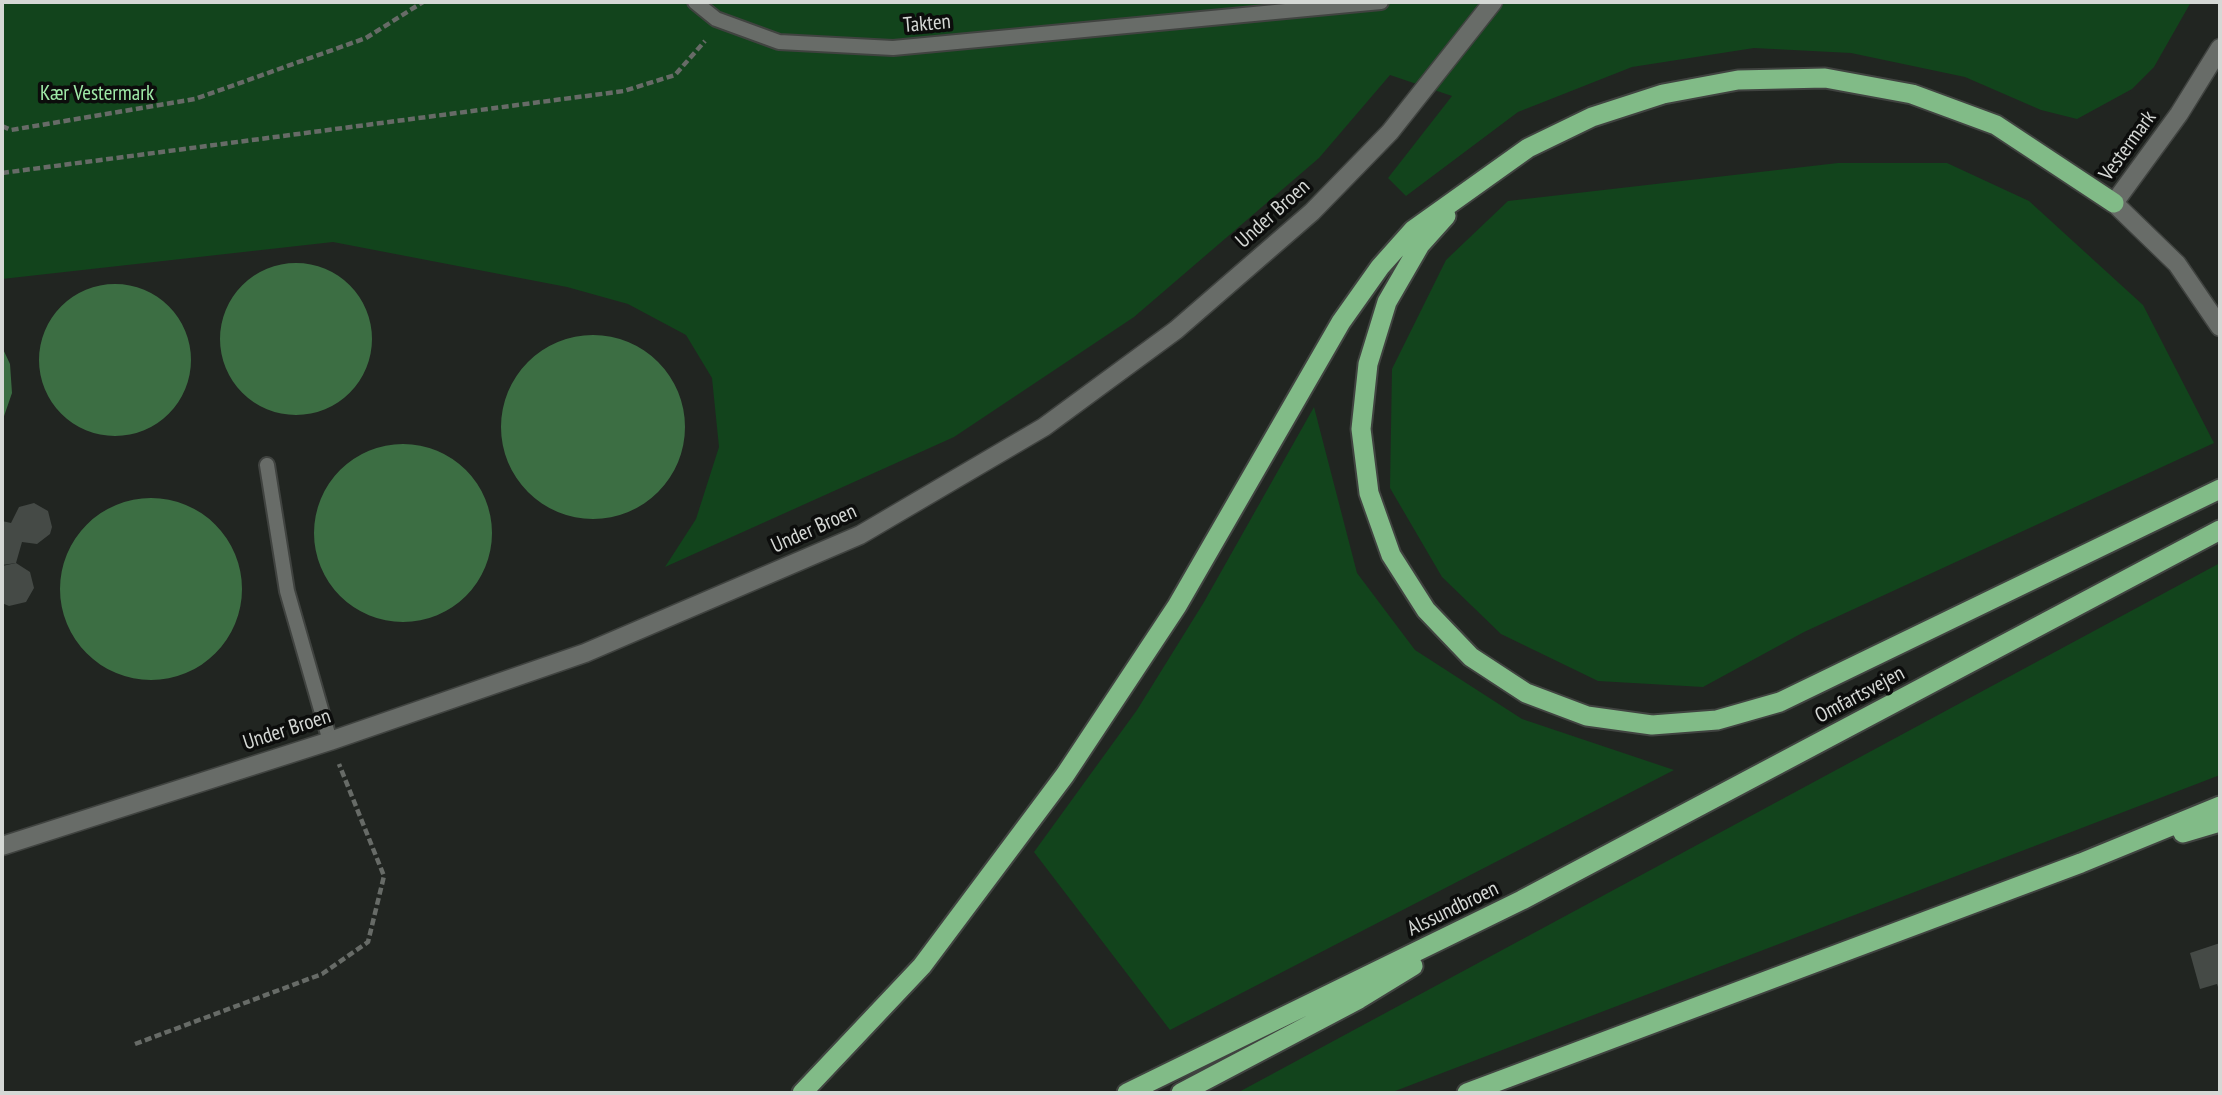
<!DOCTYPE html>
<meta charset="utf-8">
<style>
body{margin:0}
#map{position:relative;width:2222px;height:1095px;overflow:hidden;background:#212521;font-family:"PT Sans Narrow",sans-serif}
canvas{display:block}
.frame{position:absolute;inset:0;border:4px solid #d5d8d5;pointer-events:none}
</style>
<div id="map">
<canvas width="2222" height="1095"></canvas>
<div class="frame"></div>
</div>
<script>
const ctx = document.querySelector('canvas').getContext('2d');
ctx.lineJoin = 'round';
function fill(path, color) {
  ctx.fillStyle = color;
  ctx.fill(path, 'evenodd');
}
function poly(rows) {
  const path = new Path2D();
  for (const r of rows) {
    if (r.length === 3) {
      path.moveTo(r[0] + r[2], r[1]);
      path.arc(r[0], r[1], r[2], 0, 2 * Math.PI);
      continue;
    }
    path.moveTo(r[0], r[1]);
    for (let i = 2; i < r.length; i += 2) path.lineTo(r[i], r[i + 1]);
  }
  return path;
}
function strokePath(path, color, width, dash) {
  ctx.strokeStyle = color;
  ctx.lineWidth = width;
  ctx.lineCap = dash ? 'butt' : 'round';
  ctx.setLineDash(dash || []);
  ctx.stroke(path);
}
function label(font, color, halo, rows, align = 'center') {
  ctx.font = font + ' "PT Sans Narrow",sans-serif';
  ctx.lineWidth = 7;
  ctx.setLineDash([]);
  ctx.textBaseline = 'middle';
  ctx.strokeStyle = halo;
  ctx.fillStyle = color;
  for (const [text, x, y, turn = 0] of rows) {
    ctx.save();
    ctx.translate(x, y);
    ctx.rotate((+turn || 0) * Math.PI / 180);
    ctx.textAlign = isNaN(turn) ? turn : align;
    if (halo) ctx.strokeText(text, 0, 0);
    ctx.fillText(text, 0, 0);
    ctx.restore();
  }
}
fill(poly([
 [2,2,2191,2,2154,67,2132,89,2077,119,2041,110,1965,77,1851,53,1754,48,1632,67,1518,112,1406,196,1388,178,1452,96,1390,75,1319,158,1134,317,954,437,665,567,696,519,719,447,712,378,686,335,628,304,567,287,333,242,2,279],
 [1838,163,1947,163,2029,201,2143,305,2214,443,1804,632,1703,687,1598,681,1501,634,1442,577,1390,488,1392,369,1446,260,1508,201],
 [1314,407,1357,573,1415,650,1522,719,1674,770,1170,1030,1034,852,1137,710,1204,602],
 [2220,563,2220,775,1390,1093,1237,1093]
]), '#12441c');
fill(poly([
 [296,339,76],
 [115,360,76],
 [593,427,92],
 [2,347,10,364,12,393,2,422],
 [403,533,89],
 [151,589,91]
]), '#3c6e43');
fill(poly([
 [34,503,48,511,52,527,50,534,37,544,22,542,16,563,2,565,2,521,11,523,19,507],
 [16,563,30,572,34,588,26,602,9,606,2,603,2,566],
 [2220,943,2220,993,2217,984,2200,989,2190,953]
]), '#454a46');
const service = poly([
 [695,2,716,19,779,42,893,48,1381,2],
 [267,465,287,591,330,741]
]);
const tertiary = poly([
 [2220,48,2179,114,2114,203,2177,264,2220,327],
 [2,846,330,741,585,653,860,535,1044,427,1176,330,1312,212,1390,132,1493,2]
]);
const trunk = poly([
 [1446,216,1420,245,1387,302,1368,364,1361,429,1369,493,1391,555,1426,610,1471,657,1526,693,1587,716,1652,725,1717,720,1780,702,2220,489],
 [2183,833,2220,822],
 [802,1093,922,966,1065,775,1177,606,1341,322,1380,267,1413,230,1528,148,1592,117,1663,94,1738,80,1825,78,1912,94,1996,125,2114,203],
 [1127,1093,1522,900,2220,530],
 [1181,1093,1359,999,1413,966],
 [1467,1093,2081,863,2220,806]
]);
strokePath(service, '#404340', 18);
strokePath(tertiary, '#404340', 21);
strokePath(trunk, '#404340', 23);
strokePath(poly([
 [2,126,11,130,195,99,366,38,423,2],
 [2,173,624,91,675,75,705,41],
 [135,1044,322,974,368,942,384,876,339,764]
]), '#676b67', 4.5, [7, 3.5]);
strokePath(service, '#686c68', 14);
strokePath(tertiary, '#686c68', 18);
strokePath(trunk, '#81bb87', 19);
label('21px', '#d5d8d5', '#0c0d0c', [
 ["Takten",927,24,-5],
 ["Vestermark",2128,146,-54],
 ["Under Broen",1273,214,-42],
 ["Under Broen",814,529,-24],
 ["Omfartsvejen",1860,695,-28],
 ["Under Broen",287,730,-18],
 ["Alssundbroen",1453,909,-26]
]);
label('21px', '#9fe9a7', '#0c0d0c', [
 ["Kær Vestermark",97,94]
]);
</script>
